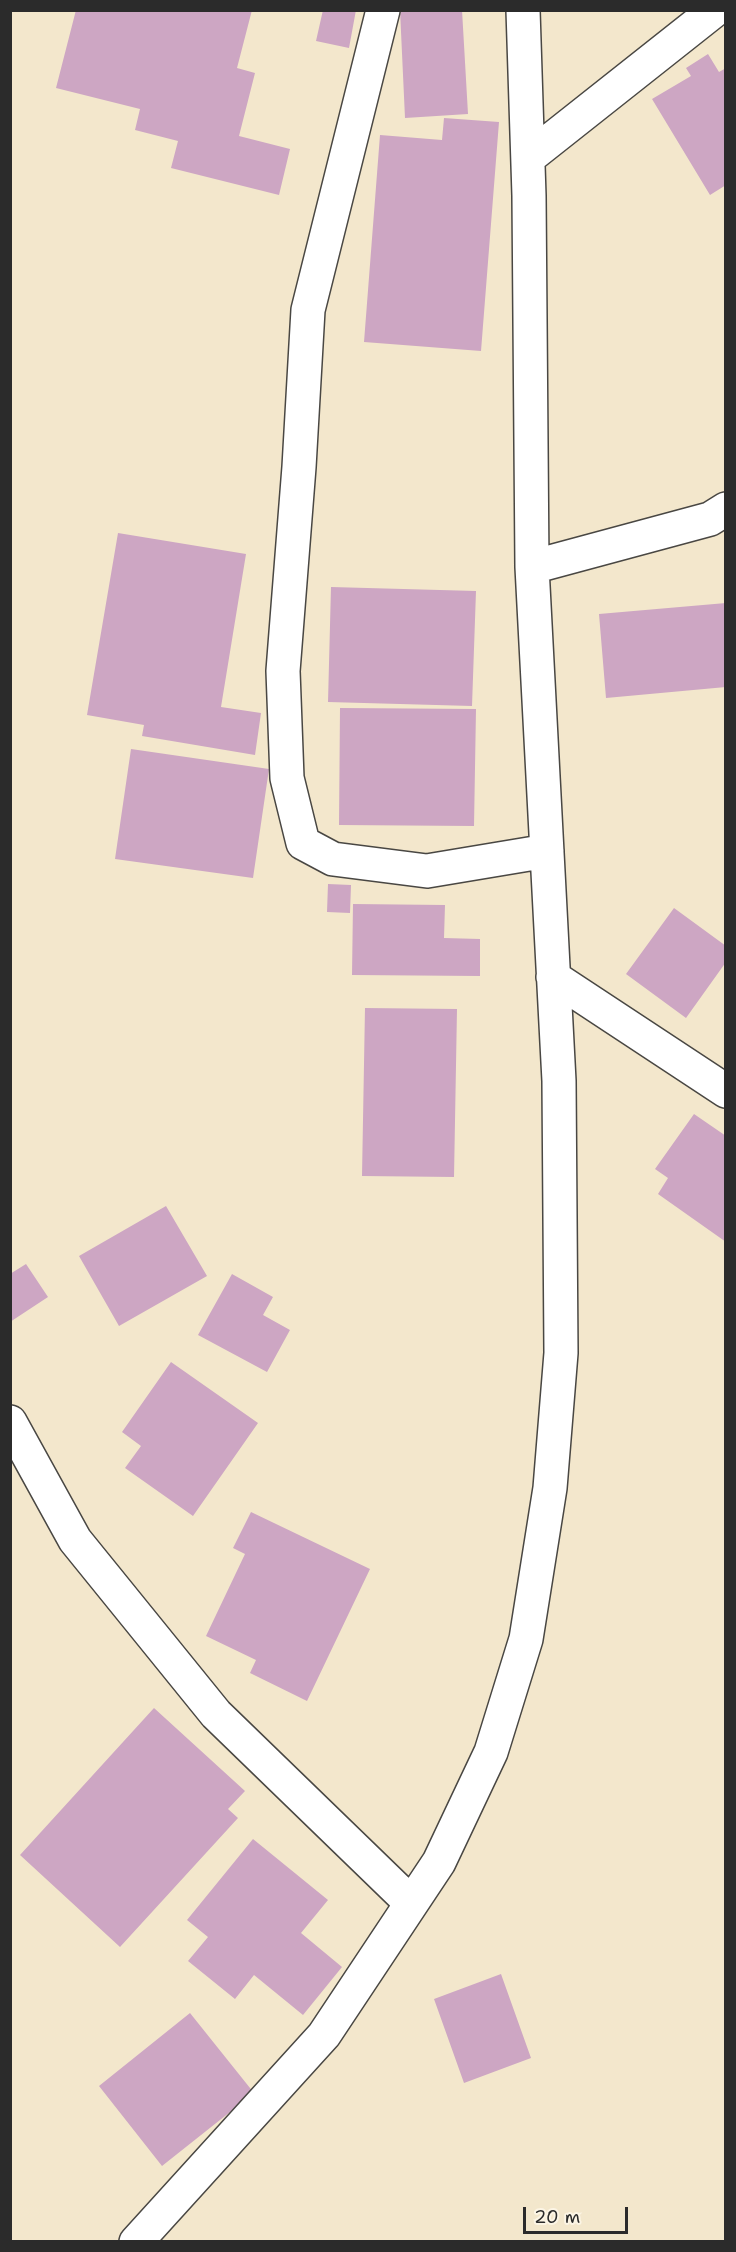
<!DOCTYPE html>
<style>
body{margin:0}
#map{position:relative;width:736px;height:2252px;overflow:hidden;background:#f3e7cc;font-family:"Shantell Sans",sans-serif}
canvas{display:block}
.frame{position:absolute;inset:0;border:12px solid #2b2b2b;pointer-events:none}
.scale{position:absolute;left:523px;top:2207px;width:105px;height:27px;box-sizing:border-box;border:3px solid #2b2b2b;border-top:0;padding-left:8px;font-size:18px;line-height:21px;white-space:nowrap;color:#2b2b2b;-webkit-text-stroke:4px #fcf5e5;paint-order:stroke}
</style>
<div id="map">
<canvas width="736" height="2252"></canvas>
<div class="frame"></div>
<div class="scale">20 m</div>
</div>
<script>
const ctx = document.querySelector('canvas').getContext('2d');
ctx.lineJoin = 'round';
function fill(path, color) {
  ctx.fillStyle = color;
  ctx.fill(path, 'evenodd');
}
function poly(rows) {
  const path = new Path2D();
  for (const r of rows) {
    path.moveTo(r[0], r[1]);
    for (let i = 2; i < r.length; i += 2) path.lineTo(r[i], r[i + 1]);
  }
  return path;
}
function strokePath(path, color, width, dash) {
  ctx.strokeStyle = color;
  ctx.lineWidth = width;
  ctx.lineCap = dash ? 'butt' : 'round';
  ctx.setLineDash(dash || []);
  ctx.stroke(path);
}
fill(poly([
 [76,10,252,10,237,68,255,73,239,136,290,149,279,195,171,168,178,141,135,130,140,109,56,88],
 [323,10,356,10,349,48,316,41],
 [400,10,462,10,468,114,405,118],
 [708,54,719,72,726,68,726,185,710,195,652,99,691,76,686,68],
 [444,118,499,122,481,351,364,342,380,135,442,140],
 [118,533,246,554,221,707,261,713,255,755,142,736,144,725,87,715],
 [331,587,476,591,472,706,328,702],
 [726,603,726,687,606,698,599,614],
 [340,708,476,709,474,826,339,825],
 [131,749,269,769,253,878,115,859],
 [328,884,351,885,350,913,327,912],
 [353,904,445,905,444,938,480,939,480,976,352,975],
 [674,908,726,946,726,962,686,1018,626,974],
 [365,1008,457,1009,454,1177,362,1176],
 [694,1114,726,1136,726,1242,658,1194,668,1178,655,1169],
 [166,1206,207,1276,119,1326,79,1256],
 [26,1264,48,1297,10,1322,10,1274],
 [232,1274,273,1297,263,1315,290,1330,267,1372,198,1335],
 [171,1362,258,1423,193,1516,125,1468,141,1446,122,1432],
 [251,1512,370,1569,307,1701,250,1673,256,1660,206,1636,245,1554,233,1548],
 [154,1708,245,1791,228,1809,238,1818,120,1947,20,1855],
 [253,1839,328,1900,301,1933,342,1967,303,2015,254,1975,235,1999,188,1961,208,1937,187,1920],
 [501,1974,531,2058,464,2083,434,1999],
 [190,2013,254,2093,162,2166,99,2086]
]), '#cda6c3');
const minor = poly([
 [383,10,308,310,299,467,283,671,287,778,303,843,333,859,427,871,547,851],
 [528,158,715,10],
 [532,567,710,519,726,509],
 [553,977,726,1091],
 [10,1422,75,1540,216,1714,411,1903],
 [136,2242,324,2035,439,1862,491,1752,526,1639,550,1488,561,1353,559,1081,532,567,529,196,523,10]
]);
strokePath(minor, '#494743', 36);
strokePath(minor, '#fff', 33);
</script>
